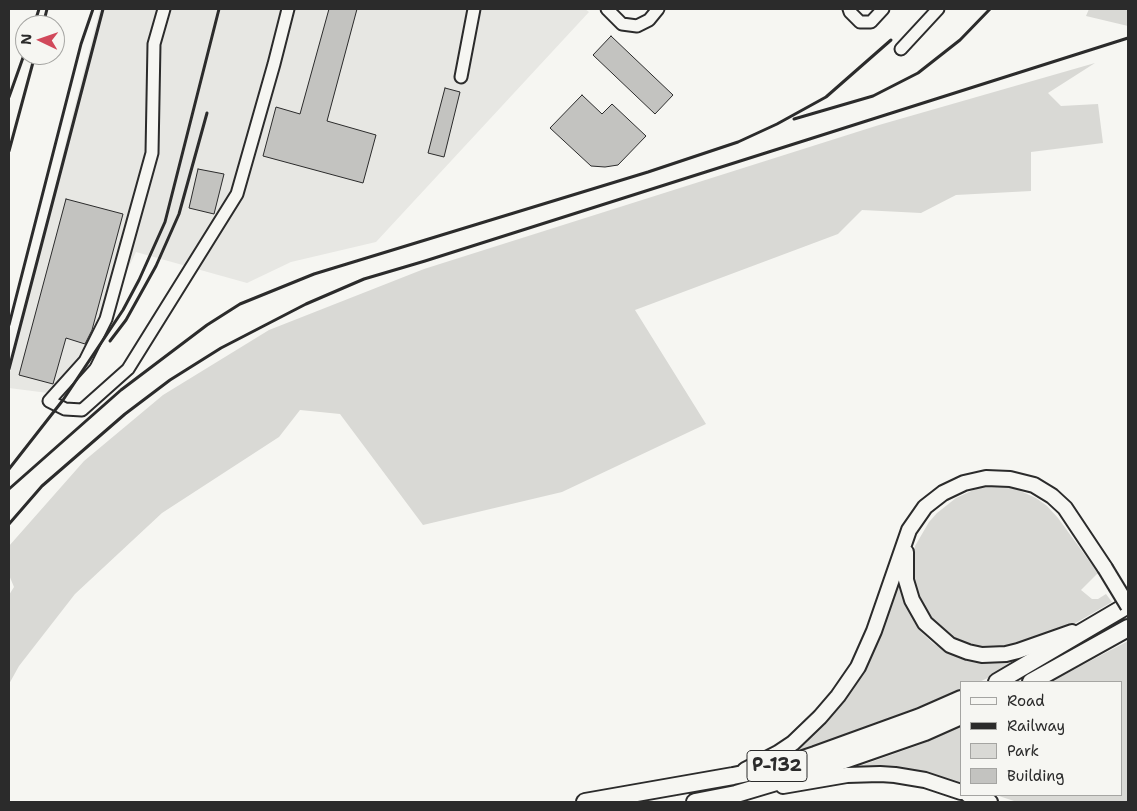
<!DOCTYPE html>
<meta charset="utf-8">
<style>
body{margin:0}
#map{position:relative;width:1137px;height:811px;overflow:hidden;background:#f6f6f2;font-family:"Shantell Sans",sans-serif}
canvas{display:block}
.frame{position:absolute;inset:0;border:10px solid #2b2b2b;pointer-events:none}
.legend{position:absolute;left:960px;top:681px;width:162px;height:115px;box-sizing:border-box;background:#f6f6f2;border:1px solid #a5a5a2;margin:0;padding:6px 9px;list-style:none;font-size:15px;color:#2b2b2b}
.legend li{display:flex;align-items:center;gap:10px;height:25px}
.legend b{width:25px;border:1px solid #a5a5a2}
.north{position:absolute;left:15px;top:15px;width:50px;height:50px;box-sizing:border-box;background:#f6f6f2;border:1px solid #a5a5a2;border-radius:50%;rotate:273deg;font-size:14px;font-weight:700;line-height:20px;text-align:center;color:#2b2b2b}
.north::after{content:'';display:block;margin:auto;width:18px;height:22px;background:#d1495b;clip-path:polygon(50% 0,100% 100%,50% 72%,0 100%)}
</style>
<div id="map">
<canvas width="1137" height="811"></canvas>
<div class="frame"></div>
<ul class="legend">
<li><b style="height:6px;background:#f6f6f2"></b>Road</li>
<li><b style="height:6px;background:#2b2b2b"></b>Railway</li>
<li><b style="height:14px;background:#d9d9d5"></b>Park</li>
<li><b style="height:14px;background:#c3c3c0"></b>Building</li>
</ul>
<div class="north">N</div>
</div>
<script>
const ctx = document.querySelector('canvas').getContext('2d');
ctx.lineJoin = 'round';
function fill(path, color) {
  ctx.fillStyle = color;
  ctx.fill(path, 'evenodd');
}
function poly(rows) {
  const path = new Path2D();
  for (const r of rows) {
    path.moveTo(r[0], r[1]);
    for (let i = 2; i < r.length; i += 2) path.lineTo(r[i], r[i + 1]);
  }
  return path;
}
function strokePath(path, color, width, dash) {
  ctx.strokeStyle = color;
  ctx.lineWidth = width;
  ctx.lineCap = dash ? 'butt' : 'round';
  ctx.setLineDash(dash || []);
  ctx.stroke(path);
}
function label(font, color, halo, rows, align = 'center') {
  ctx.font = font + ' "Shantell Sans",sans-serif';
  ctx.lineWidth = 5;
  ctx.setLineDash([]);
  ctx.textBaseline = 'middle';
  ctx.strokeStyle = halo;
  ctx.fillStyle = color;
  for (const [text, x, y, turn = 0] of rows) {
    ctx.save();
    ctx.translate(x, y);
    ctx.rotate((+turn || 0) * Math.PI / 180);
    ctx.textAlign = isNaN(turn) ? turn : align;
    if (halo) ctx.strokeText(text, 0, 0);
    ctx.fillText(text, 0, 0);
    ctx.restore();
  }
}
fill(poly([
 [100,9,585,9,589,12,376,242,291,262,247,283,136,252,86,355,48,393,9,388,9,376,71,121]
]), '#e7e7e3');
fill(poly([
 [1089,9,1128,9,1128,26,1086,16],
 [1095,63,1048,93,1061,106,1098,104,1103,143,1031,152,1031,191,956,195,921,213,862,210,838,234,635,310,706,424,562,492,423,525,340,414,300,410,279,437,162,513,75,594,19,666,9,684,9,595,14,587,9,575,9,546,84,461,163,395,269,330,424,269,879,125],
 [980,487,1004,487,1016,489,1036,498,1047,506,1058,518,1098,573,1081,590,1092,599,1098,599,1106,594,1112,602,1074,624,1052,633,1027,643,993,649,971,646,949,636,938,629,921,608,913,582,912,568,915,546,929,522,937,513,956,498],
 [898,580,910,611,922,633,934,644,959,658,988,663,1003,661,1048,647,1025,661,979,682,961,682,961,690,893,717,786,756,816,733,843,703,855,686,873,652],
 [1128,641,1128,802,1017,802,996,795,1121,795,1121,682,1050,682],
 [961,725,961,783,916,771,892,768,854,768,919,745]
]), '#d9d9d5');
const building = poly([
 [329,9,357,9,327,121,376,135,363,183,263,156,276,107,300,114,329,9],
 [611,36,673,95,655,114,593,55,611,36],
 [445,88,460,92,444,157,428,153,445,88],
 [582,95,602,114,612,104,646,136,618,165,605,167,591,166,550,128,582,95],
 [198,169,224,174,214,214,189,208,198,169],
 [66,199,123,214,92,330,85,344,66,338,53,384,19,375,66,199]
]);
fill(building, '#c3c3c0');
strokePath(building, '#2b2b2b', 1);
const minor = poly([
 [164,9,154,44,152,153,106,319,85,361,49,401,65,409,82,410,128,369,237,194,274,64,288,9],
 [607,9,622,24,637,26,649,20,658,9],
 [849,9,850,12,860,22,871,22,883,9],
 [901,49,938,9],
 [461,77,474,9]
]);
const major = poly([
 [906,552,906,580,912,600,925,623,950,645,968,652,982,655,1006,654,1018,651,1072,632],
 [745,770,778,753,793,743,820,717,838,696,858,667,874,631,909,530,925,507,943,493,964,483,986,478,1010,479,1034,485,1052,496,1065,508,1105,568],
 [783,786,847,775,880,774,895,775,925,780,961,792],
 [968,795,990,802]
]);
const highway = poly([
 [997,682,1128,605],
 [1031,682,1128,628],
 [585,802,733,776,782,766,815,755,920,717,961,699],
 [695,802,736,794,813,771,925,732,961,716]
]);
strokePath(minor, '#2b2b2b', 15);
strokePath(major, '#2b2b2b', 18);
strokePath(highway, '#2b2b2b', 20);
strokePath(minor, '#f6f6f2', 11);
strokePath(major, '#f6f6f2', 14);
strokePath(highway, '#f6f6f2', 16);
strokePath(poly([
 [34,25,39,9],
 [43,25,47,9],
 [9,97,25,52],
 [794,119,873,96,918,73,960,40,990,9],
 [9,151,35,55],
 [9,325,81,44,93,9],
 [110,341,126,320,156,266,179,214,207,113],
 [9,369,103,9],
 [9,469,63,400,123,310,139,280,165,222,219,9],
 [9,489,121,390,207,325,240,304,314,274,648,172,738,142,777,124,826,97,891,40],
 [9,524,42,486,125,414,170,380,221,348,306,304,364,279,425,261,1128,38]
]), '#2b2b2b', 3);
const majorBridge = poly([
 [1105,568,1128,606]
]);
strokePath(majorBridge, '#2b2b2b', 18, []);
strokePath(majorBridge, '#f6f6f2', 14);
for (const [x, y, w] of [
 [777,766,60]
]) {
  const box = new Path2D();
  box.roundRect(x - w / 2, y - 15.5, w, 31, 4);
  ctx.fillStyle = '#f6f6f2';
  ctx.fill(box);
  strokePath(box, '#2b2b2b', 1);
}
label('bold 18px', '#2b2b2b', null, [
 ["Р-132",777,766]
]);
</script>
